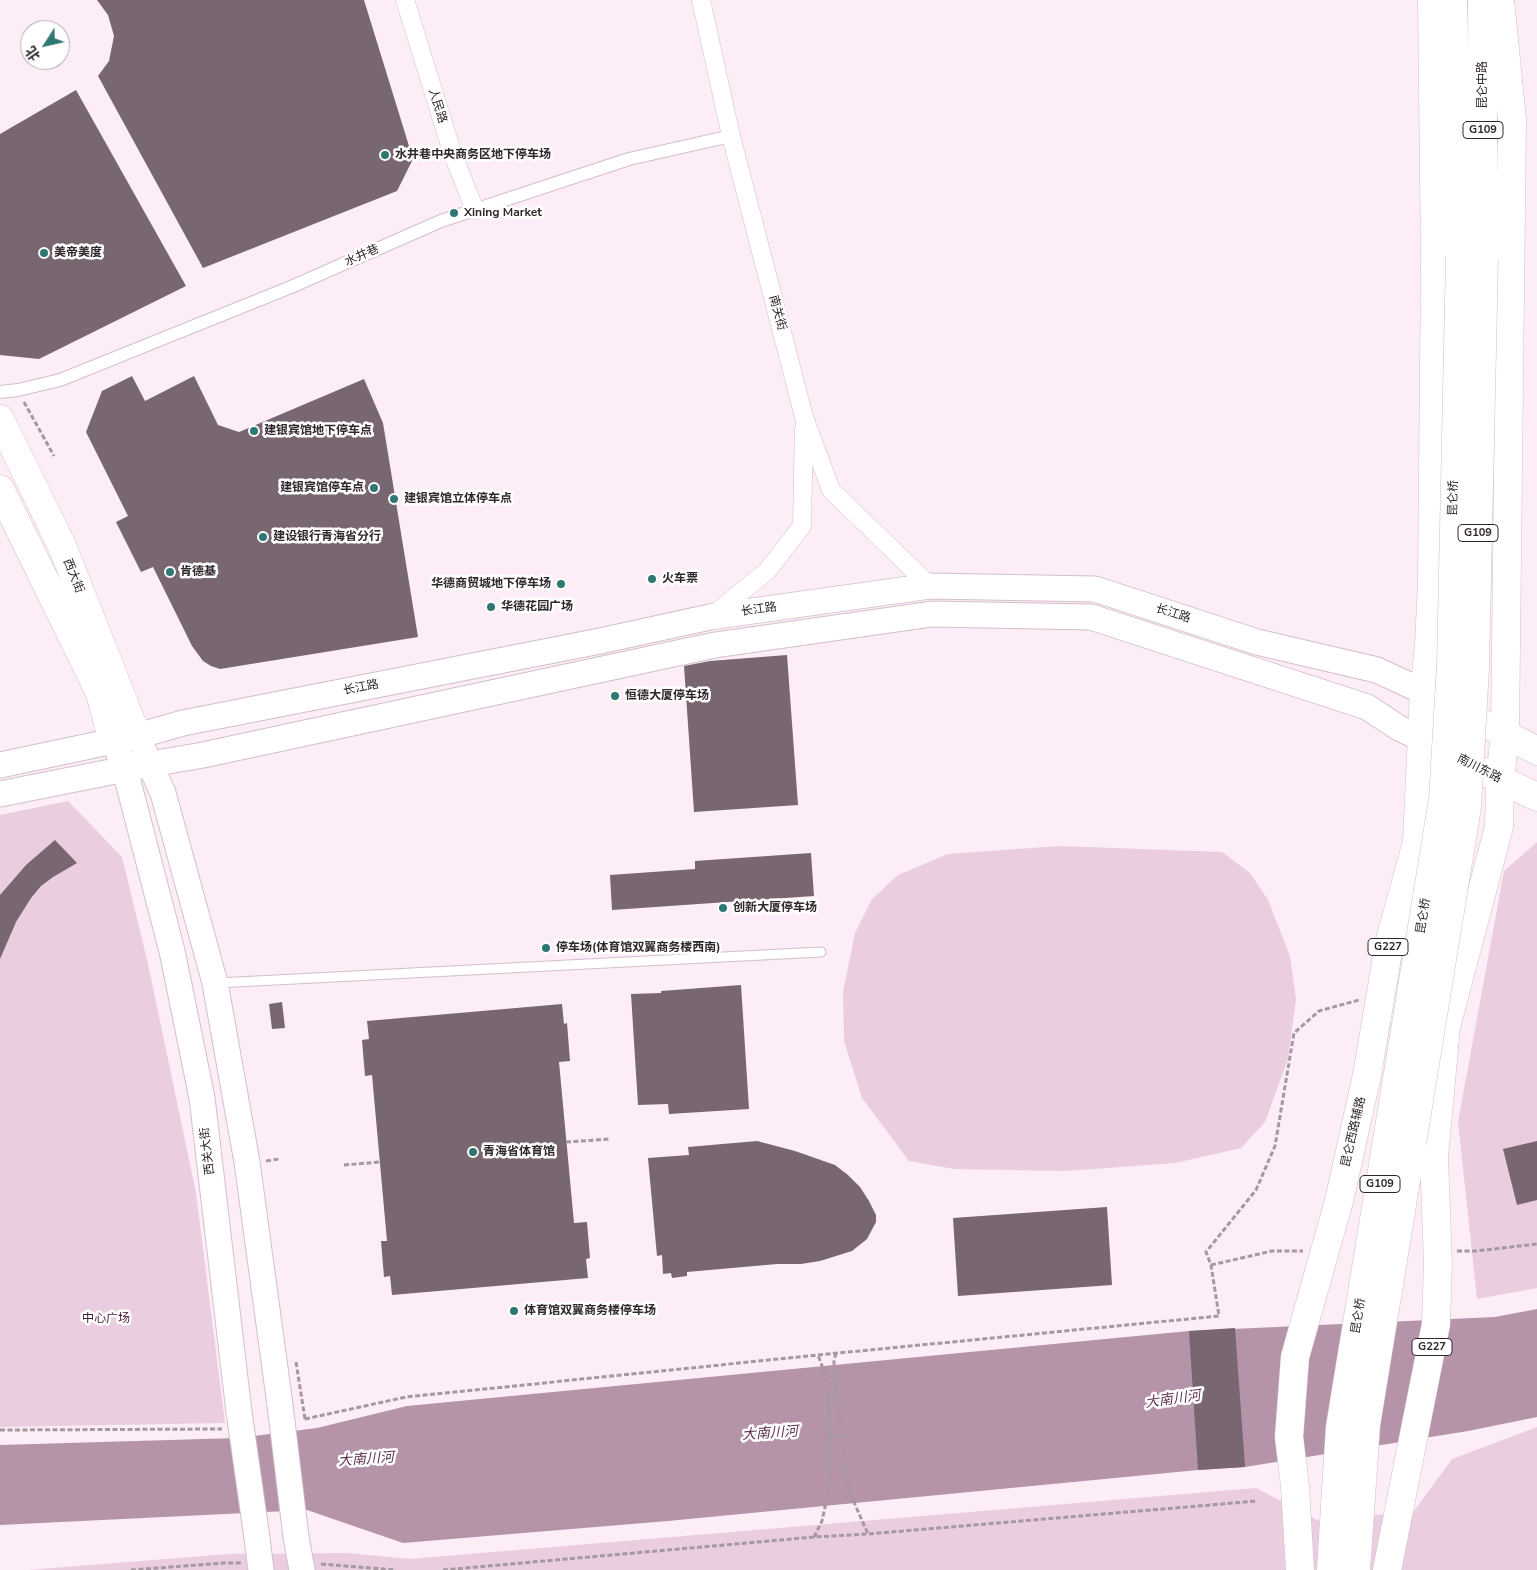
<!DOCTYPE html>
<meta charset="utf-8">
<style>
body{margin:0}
#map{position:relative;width:1537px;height:1570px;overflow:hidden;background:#fdedf7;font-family:"Nunito Sans","Noto Sans SC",sans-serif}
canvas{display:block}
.north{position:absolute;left:20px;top:20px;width:50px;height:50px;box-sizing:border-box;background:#fff;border:1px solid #aca9ab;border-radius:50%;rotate:235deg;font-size:14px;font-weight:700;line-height:20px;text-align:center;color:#2f272c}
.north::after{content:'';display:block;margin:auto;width:18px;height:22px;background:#2e7772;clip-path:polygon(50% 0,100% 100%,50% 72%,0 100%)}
</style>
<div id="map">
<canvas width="1537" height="1570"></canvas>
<div class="north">北</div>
</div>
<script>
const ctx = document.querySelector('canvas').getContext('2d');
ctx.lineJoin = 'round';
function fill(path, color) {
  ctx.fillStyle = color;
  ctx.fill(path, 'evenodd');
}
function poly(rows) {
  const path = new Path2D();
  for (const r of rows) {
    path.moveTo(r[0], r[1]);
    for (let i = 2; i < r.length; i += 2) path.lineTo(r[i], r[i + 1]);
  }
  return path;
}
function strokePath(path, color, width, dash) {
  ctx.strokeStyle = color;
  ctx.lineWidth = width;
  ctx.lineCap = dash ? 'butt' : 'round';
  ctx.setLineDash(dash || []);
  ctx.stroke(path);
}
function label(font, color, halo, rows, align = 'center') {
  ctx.font = font + ' "Nunito Sans","Noto Sans SC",sans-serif';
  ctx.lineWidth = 5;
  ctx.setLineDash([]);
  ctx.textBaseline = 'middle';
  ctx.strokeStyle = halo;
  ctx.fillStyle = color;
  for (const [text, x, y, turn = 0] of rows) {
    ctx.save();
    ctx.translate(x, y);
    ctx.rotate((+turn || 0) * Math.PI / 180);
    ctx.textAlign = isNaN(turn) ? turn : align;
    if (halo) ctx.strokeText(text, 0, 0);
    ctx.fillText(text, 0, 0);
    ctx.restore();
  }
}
fill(poly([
 [68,801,122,857,148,964,196,1193,225,1423,0,1427,0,815],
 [1537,842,1537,1288,1477,1299,1458,1122,1504,871],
 [1060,846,1222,852,1250,873,1268,900,1290,956,1296,999,1288,1059,1265,1122,1241,1148,1175,1163,1066,1171,954,1169,909,1161,862,1098,844,1041,843,992,855,933,872,899,898,875,948,854],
 [1537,1427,1537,1570,28,1570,229,1554,347,1553,410,1559,1256,1488,1319,1521,1414,1511,1452,1459]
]), '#eacddf');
fill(poly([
 [1537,1309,1537,1417,1468,1431,1245,1467,1198,1470,668,1521,403,1543,307,1510,0,1525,0,1445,238,1438,317,1428,407,1406,1189,1331,1495,1317]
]), '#b593a9');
fill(poly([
 [97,0,364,0,413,159,397,191,203,268,98,76,109,61,114,36,108,15],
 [76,90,186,286,39,359,0,355,0,134],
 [132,376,145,401,194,376,218,425,239,432,364,379,383,423,418,637,220,669,211,666,203,661,192,646,153,567,141,572,116,522,128,516,86,432,102,391],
 [787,655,798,805,694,812,684,666,710,661],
 [55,840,77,863,53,877,41,886,31,898,16,922,0,959,0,895,26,865],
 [811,853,814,896,612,910,610,875,695,869,695,861],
 [741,985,749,1109,669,1114,668,1104,638,1105,631,994,661,993,661,991],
 [282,1002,285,1028,272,1029,269,1004],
 [562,1004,564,1024,567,1023,570,1061,559,1062,574,1223,587,1222,590,1258,586,1259,588,1278,392,1295,390,1276,384,1277,381,1241,387,1241,372,1075,365,1076,362,1040,369,1039,367,1021],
 [757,1141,795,1151,835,1165,848,1175,860,1187,869,1201,876,1215,876,1222,867,1239,852,1251,820,1261,801,1264,777,1264,687,1272,687,1276,672,1278,671,1273,663,1274,662,1255,657,1256,648,1158,689,1155,688,1147],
 [1537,1141,1537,1200,1517,1205,1503,1149],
 [1107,1207,1112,1285,958,1296,953,1218],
 [1235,1328,1245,1467,1198,1470,1189,1331]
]), '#786671');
const service = poly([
 [217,983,821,952]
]);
const pedestrian = poly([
 [0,392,18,390,60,380,291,287,441,221,629,159,731,136]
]);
const minor = poly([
 [405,0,453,155,475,210],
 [701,0,731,136,804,417,831,490,930,586],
 [712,616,767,571,802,526,804,428]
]);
const secondary = poly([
 [144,751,163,793,215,983,247,1162,280,1405],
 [119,755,125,770,172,951,202,1098,239,1412],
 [0,765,137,736,183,723,600,641,710,617,930,586,1095,589,1257,642,1377,670,1424,692],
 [0,794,151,764,203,755,715,645,932,614,1091,617,1367,707,1399,728,1422,739],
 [296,1537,302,1570],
 [257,1538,261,1570]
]);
const primary = poly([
 [0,419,62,546,137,736],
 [0,489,100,693,113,741]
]);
const trunk = poly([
 [1453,0,1460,256],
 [1482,0,1484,259],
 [1490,726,1537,751],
 [1485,772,1537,797],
 [1434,1157,1446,1027,1499,827,1500,780,1505,733,1512,120,1500,0],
 [1339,1201,1367,1075,1390,940,1417,842,1424,692,1429,646,1432,582,1435,260,1432,0],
 [1387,1570,1394,1535]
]);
strokePath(service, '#d3bfcc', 11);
strokePath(pedestrian, '#d3bfcc', 14);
strokePath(minor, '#d3bfcc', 19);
strokePath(secondary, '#d3bfcc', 27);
strokePath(primary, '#d3bfcc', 29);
strokePath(trunk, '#d3bfcc', 29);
strokePath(poly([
 [24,402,54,456],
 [566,1142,610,1139],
 [266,1161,279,1159],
 [344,1165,380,1162],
 [1457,1251,1476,1251,1537,1244],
 [1211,1265,1272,1251,1303,1251],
 [836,1353,834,1361,834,1371,849,1491,868,1534],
 [296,1362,305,1419],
 [305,1419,406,1397,818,1355,1219,1316,1211,1265,1206,1252,1256,1190,1275,1146,1294,1033,1319,1011,1359,1000],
 [0,1430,222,1429],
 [830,1437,841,1436],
 [814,1537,822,1521,831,1479,828,1391,825,1374,818,1355],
 [321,1564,396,1570],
 [131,1570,224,1563,242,1563],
 [443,1570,814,1537,868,1534,1257,1501]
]), '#a599a1', 3, [5, 2.5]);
strokePath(service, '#fff', 9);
strokePath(pedestrian, '#fff', 12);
strokePath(minor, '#fff', 18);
strokePath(secondary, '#fff', 25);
strokePath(primary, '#fff', 28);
strokePath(trunk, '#fff', 28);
const secondaryBridge = poly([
 [280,1405,296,1537],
 [239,1412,257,1538]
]);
const trunkBridge = poly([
 [1394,1535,1436,1324,1438,1263,1434,1157],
 [1300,1570,1295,1486,1289,1437,1295,1357,1339,1201],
 [1331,1570,1340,1427,1443,799,1451,664,1460,256],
 [1356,1570,1366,1425,1467,807,1475,668,1484,259]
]);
strokePath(secondaryBridge, '#d3bfcc', 27, []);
strokePath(trunkBridge, '#d3bfcc', 29, []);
strokePath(secondaryBridge, '#fff', 25);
strokePath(trunkBridge, '#fff', 28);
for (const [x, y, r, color] of [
 [385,155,5,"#2e7772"],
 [454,213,5,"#2e7772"],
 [44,253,5,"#2e7772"],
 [254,431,5,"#2e7772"],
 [374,488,5,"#2e7772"],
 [394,499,5,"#2e7772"],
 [263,537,5,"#2e7772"],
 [170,572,5,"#2e7772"],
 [652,579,5,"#2e7772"],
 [561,584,5,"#2e7772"],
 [491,607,5,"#2e7772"],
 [615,696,5,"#2e7772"],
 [723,908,5,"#2e7772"],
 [546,948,5,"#2e7772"],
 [473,1152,5,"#2e7772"],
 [514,1311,5,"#2e7772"]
]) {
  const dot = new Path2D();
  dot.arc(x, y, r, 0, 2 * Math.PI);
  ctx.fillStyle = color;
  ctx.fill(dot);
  strokePath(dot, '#fff', 2);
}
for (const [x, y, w] of [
 [1483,130,40],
 [1478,533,40],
 [1388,947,40],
 [1380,1184,40],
 [1432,1347,40]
]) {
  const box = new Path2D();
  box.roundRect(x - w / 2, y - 8.5, w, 17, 4);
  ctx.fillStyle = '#fff';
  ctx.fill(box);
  strokePath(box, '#2f272c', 1);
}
label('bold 11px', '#2f272c', null, [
 ["G109",1483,130],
 ["G109",1478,533],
 ["G227",1388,947],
 ["G109",1380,1184],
 ["G227",1432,1347]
]);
label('12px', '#2f272c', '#fff', [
 ["昆仑中路",1483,85,-90],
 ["人民路",437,106,73],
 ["水井巷",362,256,-24],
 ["南关街",777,313,75],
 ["昆仑桥",1454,498,-89],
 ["西大街",73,576,68],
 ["长江路",759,610,-8],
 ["长江路",1173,614,18],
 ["长江路",361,688,-11],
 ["南川东路",1479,769,27],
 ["昆仑桥",1424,916,-81],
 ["昆仑西路辅路",1354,1132,-77],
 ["西关大街",208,1151,-97],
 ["昆仑桥",1359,1316,-81]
]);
label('bold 12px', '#2f272c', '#fff', [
 ["水井巷中央商务区地下停车场",395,155],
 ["Xining Market",464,213],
 ["美帝美度",54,253],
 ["建银宾馆地下停车点",264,431],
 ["建银宾馆停车点",364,488,"right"],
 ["建银宾馆立体停车点",404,499],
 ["建设银行青海省分行",273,537],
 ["肯德基",180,572],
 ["火车票",662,579],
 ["华德商贸城地下停车场",551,584,"right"],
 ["华德花园广场",501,607],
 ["恒德大厦停车场",625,696],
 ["创新大厦停车场",733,908],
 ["停车场(体育馆双翼商务楼西南)",556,948],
 ["青海省体育馆",483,1152],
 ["体育馆双翼商务楼停车场",524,1311]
], 'left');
label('12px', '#441838', '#fff', [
 ["中心广场",106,1319]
]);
label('italic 14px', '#603352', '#fff', [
 ["大南川河",1173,1400,-8],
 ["大南川河",770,1434,-4],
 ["大南川河",366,1460,-4]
]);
</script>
